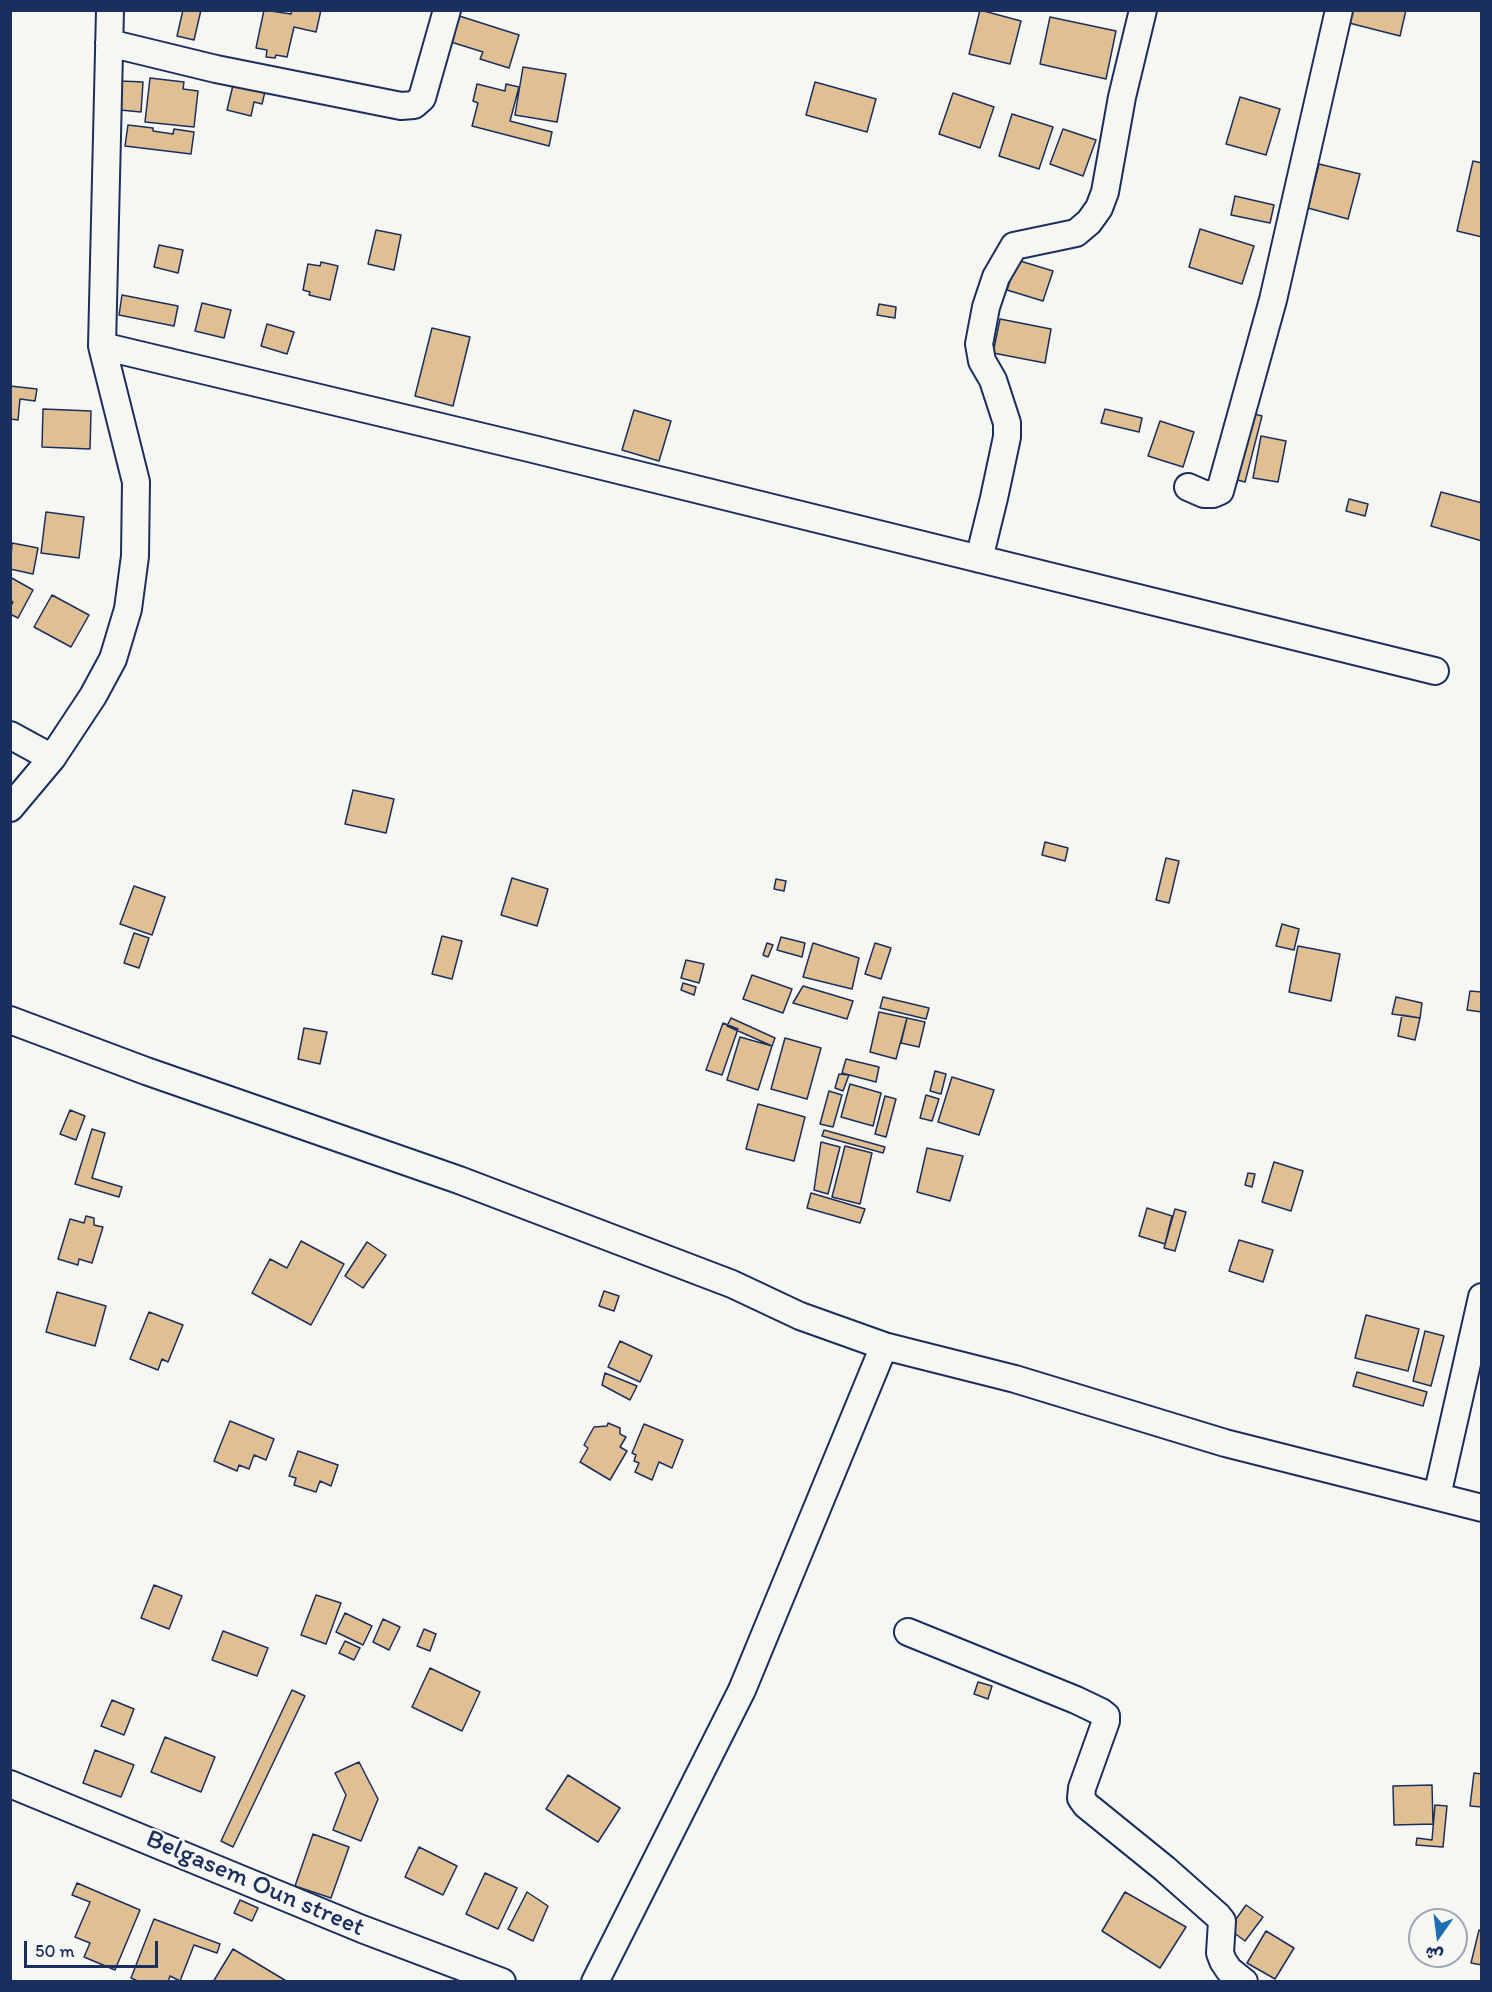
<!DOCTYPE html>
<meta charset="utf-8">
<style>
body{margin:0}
#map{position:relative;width:1492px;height:1992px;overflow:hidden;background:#f6f6f2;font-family:Itim,"Playpen Sans Arabic",sans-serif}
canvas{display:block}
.frame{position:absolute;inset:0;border:12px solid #1b2f5e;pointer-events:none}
.north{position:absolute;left:1408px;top:1908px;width:60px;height:60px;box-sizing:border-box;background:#f6f6f2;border:2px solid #9ea6b7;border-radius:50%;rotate:194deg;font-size:16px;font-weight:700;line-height:24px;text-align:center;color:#1b2f5e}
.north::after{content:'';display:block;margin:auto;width:21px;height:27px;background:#1f6fb2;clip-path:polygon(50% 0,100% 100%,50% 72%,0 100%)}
.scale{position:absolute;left:24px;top:1941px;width:134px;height:27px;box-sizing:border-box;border:3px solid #1b2f5e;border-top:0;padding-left:8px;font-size:18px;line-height:21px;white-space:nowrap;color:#1b2f5e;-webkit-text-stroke:4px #f6f6f2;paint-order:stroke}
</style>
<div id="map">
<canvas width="1492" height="1992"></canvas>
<div class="frame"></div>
<div class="north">ش</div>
<div class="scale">50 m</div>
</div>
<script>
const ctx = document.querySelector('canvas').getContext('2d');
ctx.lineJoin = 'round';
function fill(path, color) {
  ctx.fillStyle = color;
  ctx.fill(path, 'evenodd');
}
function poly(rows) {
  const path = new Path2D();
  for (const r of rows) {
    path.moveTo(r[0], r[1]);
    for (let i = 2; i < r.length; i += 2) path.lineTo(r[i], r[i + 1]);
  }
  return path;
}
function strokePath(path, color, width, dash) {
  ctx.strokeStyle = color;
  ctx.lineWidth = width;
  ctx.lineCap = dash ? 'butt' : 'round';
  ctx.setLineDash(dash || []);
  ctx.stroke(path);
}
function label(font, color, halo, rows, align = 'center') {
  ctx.font = font + ' Itim,sans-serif';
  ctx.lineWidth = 5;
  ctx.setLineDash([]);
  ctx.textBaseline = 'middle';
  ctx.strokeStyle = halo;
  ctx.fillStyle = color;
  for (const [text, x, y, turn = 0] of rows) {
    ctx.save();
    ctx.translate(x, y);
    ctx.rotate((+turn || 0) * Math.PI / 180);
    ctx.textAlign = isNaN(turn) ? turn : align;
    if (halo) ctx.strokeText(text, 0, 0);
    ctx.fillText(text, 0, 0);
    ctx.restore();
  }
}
const building = poly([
 [183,10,201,10,194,40,177,36,183,10],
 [264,10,291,14,292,10,321,10,316,32,294,27,287,57,276,55,275,58,266,57,267,50,256,48,264,10],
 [980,10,1021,21,1010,64,969,54,980,10],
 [1352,10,1406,10,1400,36,1349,23,1352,10],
 [450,13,519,35,509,68,480,59,483,52,451,42,449,51,450,13],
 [1050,17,1116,31,1106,79,1040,64,1050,17],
 [523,67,566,74,557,122,515,115,523,67],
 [150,78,184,82,183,89,198,91,194,127,145,122,150,78],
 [122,81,143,82,141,112,120,110,122,81],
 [234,81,267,83,262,104,254,102,251,116,227,110,234,81],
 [815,82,876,99,867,132,806,115,815,82],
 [477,84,505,91,506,84,519,87,510,121,552,132,549,146,472,126,478,103,473,101,477,84],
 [953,93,994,107,980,148,939,134,953,93],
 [1240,97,1280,109,1266,155,1226,144,1240,97],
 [1012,114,1053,127,1039,169,999,156,1012,114],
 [128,125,153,128,153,131,173,134,174,129,194,132,191,154,125,146,128,125],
 [1063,129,1096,140,1083,176,1050,164,1063,129],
 [1473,161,1482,163,1482,237,1457,231,1473,161],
 [1319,164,1360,174,1348,219,1308,208,1319,164],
 [1235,196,1274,205,1270,223,1231,215,1235,196],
 [1200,229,1254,246,1242,284,1189,267,1200,229],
 [376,230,401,235,394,270,368,264,376,230],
 [159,245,183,250,178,273,154,267,159,245],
 [1017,260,1053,271,1043,301,1007,290,1017,260],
 [321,262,338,266,330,300,309,295,310,292,303,290,308,264,320,266,321,262],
 [122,295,178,306,174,326,119,315,122,295],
 [202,303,231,310,224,338,195,331,202,303],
 [879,304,896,307,895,318,877,315,879,304],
 [1000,319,1051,329,1045,363,993,353,1000,319],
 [267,324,294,332,287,354,261,346,267,324],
 [432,328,470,337,453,406,415,396,432,328],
 [10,386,37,389,35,401,20,399,18,420,10,419,10,386],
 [43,409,91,411,90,449,42,447,43,409],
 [1105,409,1142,418,1139,432,1101,423,1105,409],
 [634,410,671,421,659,461,622,450,634,410],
 [1247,412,1262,416,1245,482,1230,478,1247,412],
 [1160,421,1194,432,1183,467,1148,456,1160,421],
 [1261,436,1286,441,1278,482,1253,478,1261,436],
 [1441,492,1482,503,1482,541,1431,526,1441,492],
 [1349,499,1368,504,1365,516,1346,511,1349,499],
 [46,512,84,517,79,558,41,553,46,512],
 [12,543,38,548,33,574,10,569,12,543],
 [10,577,33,590,18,618,10,614,10,607,13,602,10,600,10,577],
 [52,595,89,615,71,647,34,627,52,595],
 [353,790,394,799,386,833,345,824,353,790],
 [1045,842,1068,848,1065,861,1042,855,1045,842],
 [1166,858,1179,861,1169,903,1156,900,1166,858],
 [512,878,548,889,537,926,501,915,512,878],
 [776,879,786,881,784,891,774,889,776,879],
 [134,886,165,897,152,935,120,924,134,886],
 [1282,924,1299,929,1294,950,1276,946,1282,924],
 [134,933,149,938,139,968,124,963,134,933],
 [442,936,462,941,452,979,432,974,442,936],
 [781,937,805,943,802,957,777,950,781,937],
 [767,943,773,945,768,957,763,955,767,943],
 [813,943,859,958,852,989,803,977,813,943],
 [875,943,891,948,881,979,865,974,875,943],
 [1298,946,1340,954,1331,1001,1289,992,1298,946],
 [686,960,704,964,699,983,681,978,686,960],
 [752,975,792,989,783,1013,743,999,752,975],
 [683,983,696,987,694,995,681,990,683,983],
 [803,986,853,1001,847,1019,793,1003,803,986],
 [1470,991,1482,992,1482,1012,1467,1010,1470,991],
 [883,997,929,1008,926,1019,880,1008,883,997],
 [1396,997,1422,1003,1420,1018,1392,1014,1396,997],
 [879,1012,907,1018,896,1059,870,1052,879,1012],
 [1402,1015,1420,1018,1415,1040,1398,1036,1402,1015],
 [731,1018,775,1038,772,1046,727,1026,731,1018],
 [907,1018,925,1022,919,1047,901,1043,907,1018],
 [723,1023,738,1029,722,1075,706,1070,723,1023],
 [304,1028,327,1032,320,1064,298,1059,304,1028],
 [740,1037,772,1046,758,1090,727,1080,740,1037],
 [785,1038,821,1048,807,1099,771,1089,785,1038],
 [846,1059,879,1067,876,1082,842,1073,846,1059],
 [935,1071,946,1074,941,1094,930,1091,935,1071],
 [839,1074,849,1075,843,1091,835,1088,839,1074],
 [952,1077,994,1090,979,1135,938,1122,952,1077],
 [850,1084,881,1093,873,1126,841,1117,850,1084],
 [829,1091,842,1095,833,1127,820,1124,829,1091],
 [926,1095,939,1099,932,1121,920,1118,926,1095],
 [885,1096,896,1099,886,1137,875,1134,885,1096],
 [758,1104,805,1117,794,1161,746,1149,758,1104],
 [70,1110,85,1116,76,1140,60,1134,70,1110],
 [92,1129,105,1133,92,1178,122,1187,119,1197,75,1184,92,1129],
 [824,1130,885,1147,883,1153,822,1136,824,1130],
 [821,1142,840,1147,828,1194,814,1190,821,1142],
 [845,1146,872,1153,860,1204,832,1197,845,1146],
 [927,1148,963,1156,950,1201,917,1192,927,1148],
 [1274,1162,1303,1171,1291,1211,1262,1202,1274,1162],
 [1248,1173,1255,1174,1252,1187,1245,1185,1248,1173],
 [811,1193,865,1209,860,1223,807,1208,811,1193],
 [1147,1208,1172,1216,1165,1244,1139,1236,1147,1208],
 [1175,1209,1186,1212,1175,1251,1164,1248,1175,1209],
 [86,1216,94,1218,94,1225,103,1227,92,1263,79,1259,78,1265,58,1259,70,1219,84,1223,86,1216],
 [1239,1240,1273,1250,1263,1282,1229,1271,1239,1240],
 [301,1241,344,1264,311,1325,252,1293,270,1259,287,1268,301,1241],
 [367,1242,386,1255,363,1288,345,1276,367,1242],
 [604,1291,619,1296,614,1311,599,1306,604,1291],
 [57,1292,106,1306,95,1346,46,1332,57,1292],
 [149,1312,183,1325,168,1362,162,1359,158,1370,130,1359,149,1312],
 [1366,1315,1419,1329,1408,1371,1355,1358,1366,1315],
 [1425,1331,1444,1336,1431,1386,1413,1381,1425,1331],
 [620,1341,652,1356,640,1382,608,1367,620,1341],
 [1357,1372,1427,1392,1423,1406,1353,1386,1357,1372],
 [605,1373,637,1386,630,1400,602,1385,605,1373],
 [230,1421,274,1439,266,1460,254,1455,249,1469,239,1465,237,1471,214,1461,230,1421],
 [608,1423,620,1428,620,1434,626,1437,620,1447,627,1451,610,1480,580,1462,588,1448,584,1445,594,1427,607,1426,608,1423],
 [644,1424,683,1440,672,1468,659,1462,652,1480,635,1472,639,1463,634,1461,636,1455,632,1453,644,1424],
 [298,1451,338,1465,331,1486,320,1481,316,1492,294,1485,296,1478,289,1476,298,1451],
 [154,1585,182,1596,169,1629,141,1618,154,1585],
 [316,1595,341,1603,326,1644,301,1635,316,1595],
 [345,1613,372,1626,363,1645,336,1632,345,1613],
 [383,1619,400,1627,389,1650,373,1642,383,1619],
 [424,1629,436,1634,430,1651,417,1646,424,1629],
 [223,1631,268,1648,257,1676,212,1660,223,1631],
 [345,1641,360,1648,354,1660,339,1653,345,1641],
 [430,1668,480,1692,462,1731,412,1707,430,1668],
 [978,1682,992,1686,988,1699,974,1694,978,1682],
 [292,1690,305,1696,233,1847,221,1841,292,1690],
 [112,1700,134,1709,124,1735,101,1726,112,1700],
 [165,1737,215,1757,201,1792,151,1772,165,1737],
 [95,1750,134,1765,121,1797,83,1783,95,1750],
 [359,1762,378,1799,361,1841,333,1830,346,1795,335,1773,359,1762],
 [1474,1773,1482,1774,1482,1807,1470,1806,1474,1773],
 [568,1775,620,1808,598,1842,546,1809,568,1775],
 [1432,1785,1433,1824,1394,1825,1393,1786,1432,1785],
 [1435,1805,1447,1806,1443,1847,1416,1845,1417,1838,1432,1840,1435,1805],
 [313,1834,349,1847,331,1898,295,1886,313,1834],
 [419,1847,457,1866,443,1895,405,1877,419,1847],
 [485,1873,517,1888,498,1929,466,1914,485,1873],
 [77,1883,140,1910,115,1970,84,1957,90,1943,75,1937,90,1902,72,1895,77,1883],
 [527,1892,548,1906,533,1941,508,1929,527,1892],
 [1125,1892,1186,1927,1160,1968,1102,1931,1125,1892],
 [240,1900,258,1908,252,1921,234,1913,240,1900],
 [1246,1905,1263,1917,1245,1941,1229,1929,1246,1905],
 [154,1919,220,1944,217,1953,194,1945,180,1981,170,1976,168,1982,140,1982,131,1978,154,1919],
 [1479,1930,1482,1931,1482,1965,1471,1963,1479,1930],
 [1266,1931,1294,1948,1275,1979,1247,1963,1266,1931],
 [233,1949,288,1982,213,1982,233,1949]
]);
fill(building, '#e0bf92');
strokePath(building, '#1b2f5e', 1.5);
const minor = poly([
 [109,43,216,69,401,106,414,105,422,98,447,10],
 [102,346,533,449,1435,671],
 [1188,487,1204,494,1213,494,1220,491,1273,300,1339,10],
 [979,559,994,498,1007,437,1007,423,993,380,982,361,979,344,986,307,996,277,1014,246,1076,233,1089,222,1099,208,1105,192,1122,97,1143,10],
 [10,735,52,758],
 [10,808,52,758,93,696,113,659,128,609,135,556,136,482,102,346,110,10],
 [10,1020,146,1071,459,1180,732,1284,800,1316,884,1346,1015,1379,1225,1443,1482,1508],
 [1437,1496,1482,1297],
 [908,1632,1076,1700,1101,1712,1106,1716,1106,1721,1082,1788,1081,1798,1086,1805,1165,1869,1218,1916,1222,1921,1220,1953,1223,1961,1229,1970,1244,1982],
 [10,1784,362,1929,502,1982],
 [595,1982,742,1690,884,1346]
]);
strokePath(minor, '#1b2f5e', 30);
strokePath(minor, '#f6f6f2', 26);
label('26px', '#1b2f5e', '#f6f6f2', [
 ["Belgasem Oun street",255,1884,23]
]);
</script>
